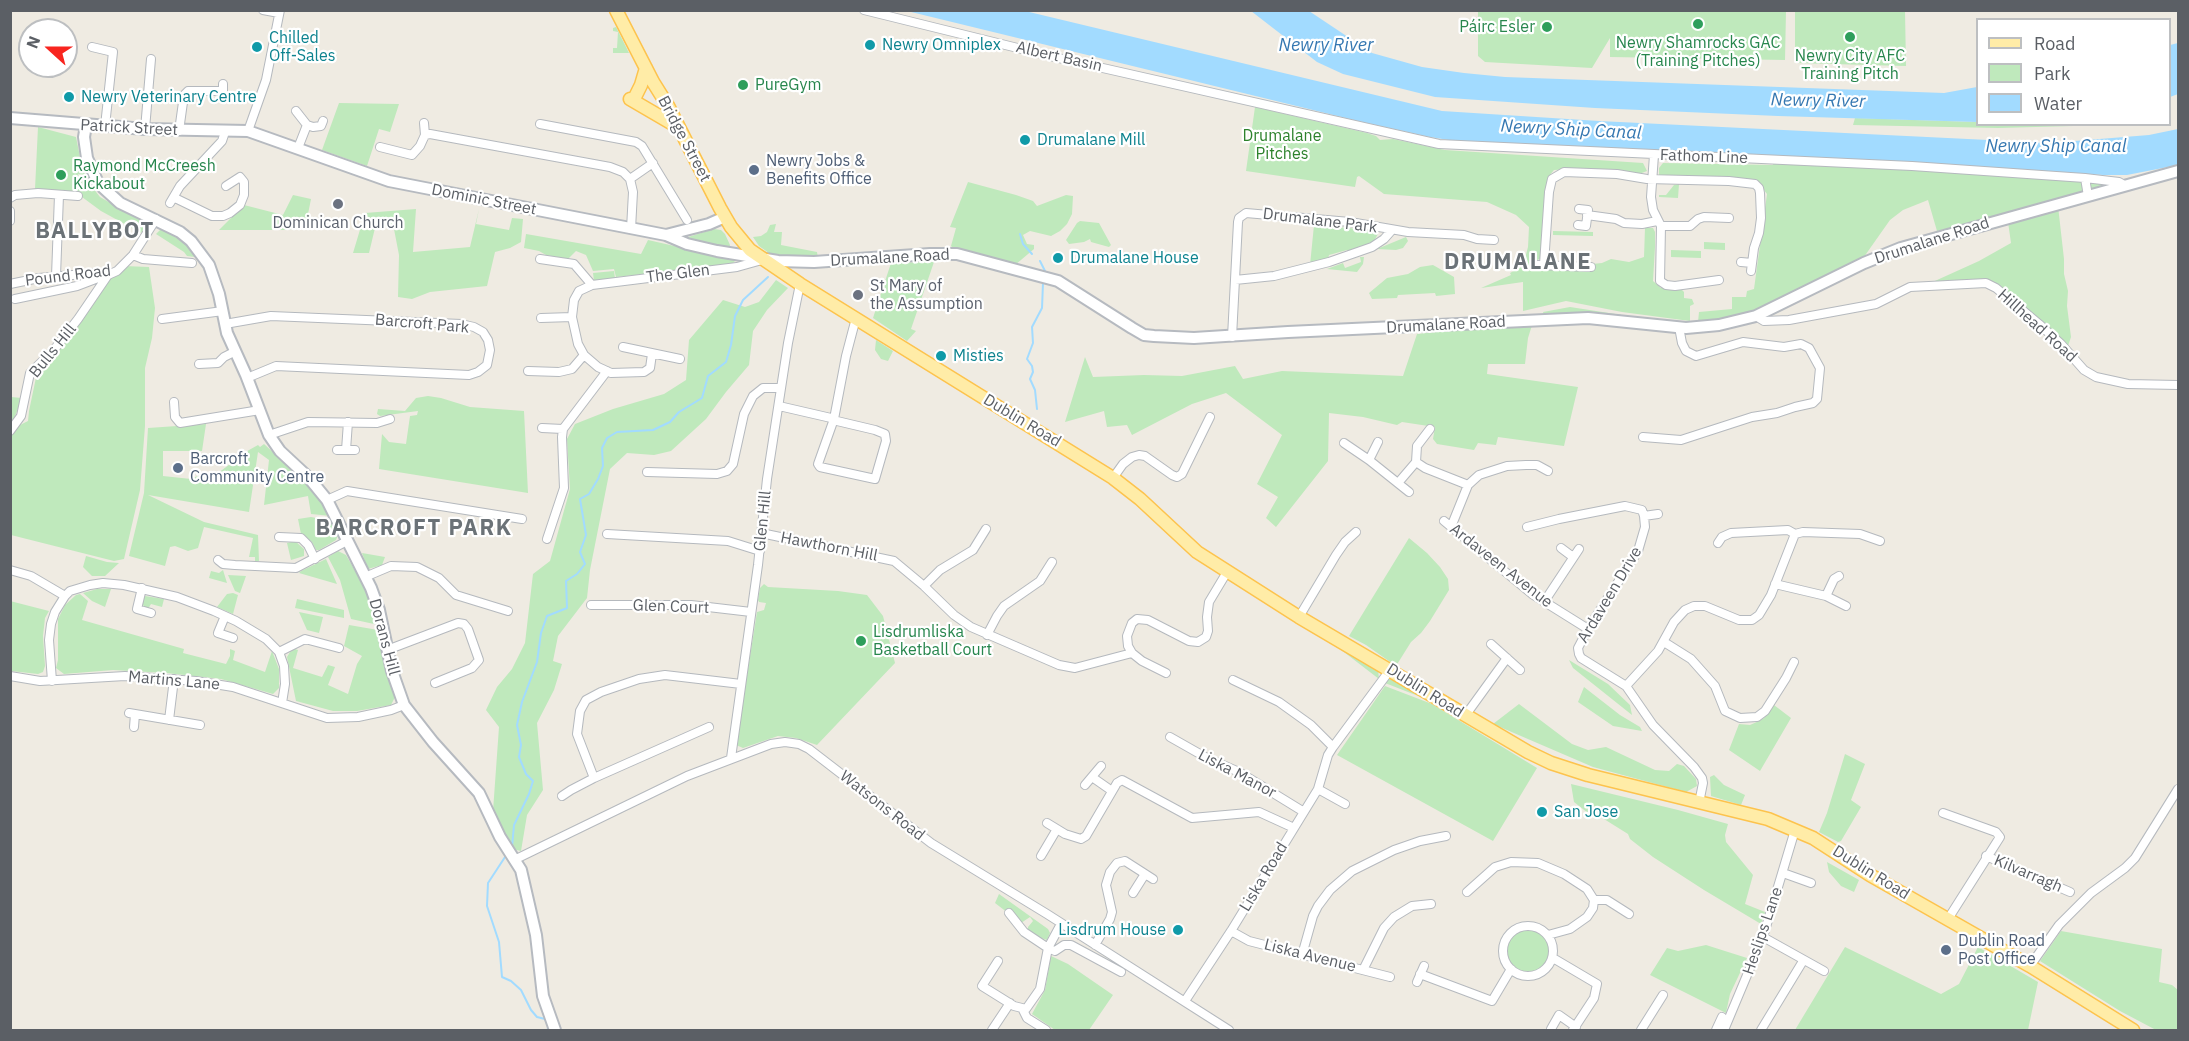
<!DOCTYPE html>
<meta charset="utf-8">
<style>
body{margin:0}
#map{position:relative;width:2189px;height:1041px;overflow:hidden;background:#efebe2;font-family:"IBM Plex Sans",sans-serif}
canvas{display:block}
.frame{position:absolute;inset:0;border:12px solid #5b5f65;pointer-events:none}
.legend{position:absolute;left:1976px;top:18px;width:195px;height:108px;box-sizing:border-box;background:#fff;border:2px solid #bdbfc1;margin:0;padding:8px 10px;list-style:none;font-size:18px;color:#5b5f65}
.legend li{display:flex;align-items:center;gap:12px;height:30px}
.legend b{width:30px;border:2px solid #bdbfc1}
.north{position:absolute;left:18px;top:18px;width:60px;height:60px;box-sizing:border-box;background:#fff;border:2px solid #bdbfc1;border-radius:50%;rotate:291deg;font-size:16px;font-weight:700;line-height:24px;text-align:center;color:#5b5f65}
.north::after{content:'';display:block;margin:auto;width:21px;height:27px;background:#f8251f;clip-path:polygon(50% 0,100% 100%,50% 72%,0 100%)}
</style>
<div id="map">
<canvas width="2189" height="1041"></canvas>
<div class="frame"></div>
<ul class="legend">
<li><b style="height:8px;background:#ffeca7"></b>Road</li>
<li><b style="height:16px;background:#bfe9bc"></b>Park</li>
<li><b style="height:16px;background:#a2dbff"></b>Water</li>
</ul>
<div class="north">N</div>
</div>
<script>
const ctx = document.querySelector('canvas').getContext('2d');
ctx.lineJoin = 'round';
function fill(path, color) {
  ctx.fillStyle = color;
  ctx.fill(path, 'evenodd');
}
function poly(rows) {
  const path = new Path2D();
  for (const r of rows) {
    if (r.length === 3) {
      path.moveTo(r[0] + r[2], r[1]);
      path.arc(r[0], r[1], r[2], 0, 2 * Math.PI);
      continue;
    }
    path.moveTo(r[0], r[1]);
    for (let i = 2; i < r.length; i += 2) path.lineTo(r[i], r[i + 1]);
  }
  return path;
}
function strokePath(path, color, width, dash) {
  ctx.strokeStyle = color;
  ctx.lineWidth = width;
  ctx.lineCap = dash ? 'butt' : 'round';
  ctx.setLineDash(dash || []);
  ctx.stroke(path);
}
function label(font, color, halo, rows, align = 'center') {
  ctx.font = font + ' "IBM Plex Sans",sans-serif';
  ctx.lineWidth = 4.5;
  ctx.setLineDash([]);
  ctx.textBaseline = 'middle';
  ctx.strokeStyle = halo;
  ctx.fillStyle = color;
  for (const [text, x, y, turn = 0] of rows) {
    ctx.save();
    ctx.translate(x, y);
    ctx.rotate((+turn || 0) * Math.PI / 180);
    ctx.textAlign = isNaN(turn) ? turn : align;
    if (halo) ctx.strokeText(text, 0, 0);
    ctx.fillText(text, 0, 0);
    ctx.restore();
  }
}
fill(poly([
 [1478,11,1786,11,1785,60,1610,57,1610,38,1592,68,1485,62,1478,56],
 [1795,11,1905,11,1906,66,1795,63],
 [616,27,629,53,613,53,613,48,617,48,618,32,613,31,613,28],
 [339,103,399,104,390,132,379,129,367,166,322,150],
 [1255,107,1367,133,1376,136,1380,140,1393,139,1445,150,1643,163,1647,171,1639,174,1573,169,1554,170,1549,176,1547,186,1541,258,1534,262,1534,268,1591,271,1592,264,1602,263,1611,259,1629,262,1644,257,1645,228,1653,228,1655,232,1655,247,1653,281,1661,288,1680,288,1684,292,1684,298,1692,299,1694,304,1690,306,1690,321,1622,312,1566,301,1523,311,1523,282,1481,288,1511,275,1510,273,1523,266,1528,247,1529,227,1516,215,1487,202,1384,194,1359,176,1357,177,1355,187,1246,171],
 [1855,118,1977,122,1978,124,2111,125,1998,128,1853,125],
 [38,127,76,137,80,157,76,158,76,161,81,161,85,175,78,174,79,178,87,177,89,183,100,197,142,221,144,228,141,233,101,211,82,197,80,192,35,189],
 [1774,159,2120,182,2017,213,1937,231,1928,200,1903,210,1890,220,1859,264,1753,311,1712,323,1698,322,1699,312,1732,309,1732,297,1746,297,1747,291,1754,289,1767,194,1757,181,1659,175,1659,168,1663,163,1773,165],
 [968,182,1016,195,1033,201,1037,206,1066,195,1073,196,1072,214,1067,224,1060,231,1051,236,1030,231,1023,235,1027,244,1034,245,1034,249,1015,265,955,250,951,246,956,228,950,227],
 [1679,184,1678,198,1659,197,1659,195,1666,195,1674,185],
 [293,195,311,199,307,219,298,220,290,230,219,230,244,205,283,215],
 [2058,206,2064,259,2064,274,2068,291,2067,306,2071,337,2068,346,1993,286,1926,285,1979,261,2011,243,2008,222],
 [416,209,413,252,470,247,479,209,476,224,509,230,512,218,523,219,521,242,510,248,495,252,487,286,430,292,412,299,398,297,399,255,393,224,375,228,369,253,353,253,365,213],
 [1080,221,1099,223,1111,245,1109,247,1091,242,1090,239,1084,242,1069,244,1066,240,1077,223],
 [776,224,774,232,782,232,781,245,817,252,818,258,779,256,769,253,759,246,753,237,761,236,767,232,770,225],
 [1314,225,1372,230,1378,234,1374,241,1366,247,1349,253,1347,250,1329,255,1328,259,1310,265],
 [714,229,721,230,725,234,730,245,729,251,702,245,685,238],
 [160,230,164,230,177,238,188,247,195,257,187,256,184,252,156,234],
 [1553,231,1593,232,1593,236,1553,235],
 [526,234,641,254,648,240,736,260,731,265,616,277,614,269,593,271,586,255,576,251,568,259,546,255,539,251,524,248],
 [1406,237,1408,241,1403,248,1396,250,1377,249],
 [1704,242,1725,243,1725,250,1704,249],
 [1671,250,1701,251,1701,258,1671,257],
 [1360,257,1364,257,1363,264,1357,272,1327,269,1343,263,1345,268,1361,262],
 [934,262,911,329,916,331,907,341,873,318,891,263],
 [1433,265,1454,277,1455,294,1436,296,1435,293,1398,295,1397,298,1372,299,1369,293,1387,278,1408,274,1420,267],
 [124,266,149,267,155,308,152,338,145,368,145,426,140,490,124,559,114,561,11,535,11,435,18,426,28,421,29,411,38,368,74,334,80,320,90,308,96,292,108,275],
 [614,271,615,278,594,281,593,273],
 [776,280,788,288,767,310,753,331,749,365,726,392,706,419,671,451,654,455,627,453,610,469,590,570,587,598,558,636,553,661,562,664,554,690,537,723,543,790,527,815,521,851,512,849,507,842,493,811,499,727,486,710,497,687,512,669,525,643,533,574,550,561,570,489,567,439,575,424,613,409,664,394,686,380,689,340,723,300,745,307,759,302],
 [1570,307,1648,319,1544,315,1543,312],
 [1533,322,1528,338,1525,364,1488,364,1487,374,1578,387,1564,446,1498,437,1496,445,1478,443,1474,450,1437,444,1433,439,1435,427,1402,422,1397,425,1363,417,1329,413,1328,461,1276,527,1266,518,1278,497,1257,484,1282,435,1226,393,1192,404,1132,435,1127,425,1107,427,1104,411,1065,422,1085,357,1093,377,1144,375,1182,376,1235,366,1243,379,1282,371,1403,376,1417,334],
 [876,340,893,351,888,361,881,359,875,350],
 [428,396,441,398,470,407,524,411,528,493,379,469,382,434,389,442,406,444,410,416,417,415,418,411,380,416,377,414,378,409,405,411,416,398],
 [11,397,22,398,11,427],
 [206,424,202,451,163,451,163,476,191,479,200,475,214,476,249,450,258,445,260,447,264,444,310,486,331,516,311,514,308,496,264,505,269,460,258,452,249,512,148,495,204,522,258,535,259,561,255,561,255,557,249,557,253,538,204,527,198,548,188,551,175,546,170,547,165,566,129,556,144,493,148,428],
 [311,517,332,521,338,535,336,540,319,550,316,550,312,542,301,534,298,519],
 [1409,538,1427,553,1440,567,1448,579,1449,590,1430,621,1421,633,1411,642,1396,666,1366,645,1349,636],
 [295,541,304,549,304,556,291,560,287,543],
 [338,551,346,555,361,581,371,604,376,623,374,624,351,619,340,580,328,557],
 [362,553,385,557,382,565,368,569],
 [86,556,107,562,119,563,105,576,92,576,83,567],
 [326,559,337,584,299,573,301,571],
 [223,570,227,583,209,578,211,571,219,573],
 [228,575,246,576,240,593,235,591],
 [764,584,768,587,838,591,867,595,883,616,895,663,817,745,796,738,778,736,743,748,736,745,757,612,764,610,766,603,759,602,758,600,760,588],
 [97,589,111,589,105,607,92,601,83,593],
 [233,593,238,595,233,614,217,607,227,594],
 [80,594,88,601,82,620,184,649,183,653,226,664,230,656,230,649,235,651,233,660,265,672,272,651,279,669,279,688,273,694,221,679,166,673,113,670,64,674,56,668,58,660,58,619,65,605,76,595],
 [145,596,164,599,162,607,151,604,148,609,144,607,142,603],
 [297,599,344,610,344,618,295,608],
 [10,601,49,611,45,618,43,636,45,666,43,672,38,674,11,671],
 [299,612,323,617,319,633,307,630],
 [349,625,378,630,386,673,395,697,391,705,357,711,333,711,296,701,287,657,290,652,295,649,298,650,293,668,322,677,328,665,335,667,328,685,348,694,357,664,362,656,344,646],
 [1341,647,1378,669,1379,679,1340,649],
 [1569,660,1608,684,1630,705,1632,715,1573,668],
 [1393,678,1431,701,1385,683,1389,679],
 [1385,686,1432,704,1537,768,1493,841,1337,755],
 [1584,687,1620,715,1640,727,1642,731,1613,726,1578,702],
 [1519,704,1572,744,1588,750,1606,747,1655,770,1669,771,1677,764,1684,766,1696,779,1697,786,1686,792,1593,767,1493,724],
 [1774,705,1791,718,1760,771,1729,750,1739,724,1750,725,1759,721,1764,718],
 [1845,754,1865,764,1851,800,1861,807,1841,841,1838,842,1819,832,1827,813],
 [1714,775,1724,785,1745,795,1741,805,1711,796,1710,777],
 [1571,784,1678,810,1728,824,1725,835,1726,842,1753,875,1745,904,1765,912,1761,924,1704,890,1653,857,1630,839,1628,834,1604,819,1588,813,1574,802],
 [1827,862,1859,880,1854,892,1841,886,1829,872],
 [999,894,1048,929,1050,933,1047,940,1041,938,1040,940,1028,930,1028,927,1033,921,1030,917,1021,923,995,903],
 [1528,951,22],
 [2061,931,2162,949,2159,982,2172,985,2178,990,2178,1030,2156,1030,2120,1011,2040,961],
 [1706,945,1747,958,1730,994,1726,1013,1650,975,1667,948,1678,951],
 [1845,947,1941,994,1959,984,1978,947,2038,982,2028,1030,1795,1030],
 [1051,956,1068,964,1113,995,1089,1030,1055,1030,1032,1014,1045,990]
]), '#bfe9bc');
fill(poly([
 [907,11,1025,11,1442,111,1599,121,2050,143,2149,135,2178,129,2178,165,2127,175,2104,175,1807,157,1455,141,1430,137,1358,121],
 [1251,11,1309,11,1372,53,1422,67,1464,73,1505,77,1944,93,1977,87,1977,122,1778,116,1595,108,1435,97,1343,74,1317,62],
 [2178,43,2178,94,2170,97,2170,45]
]), '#a2dbff');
strokePath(poly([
 [1020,234,1023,244,1032,254],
 [1040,261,1045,271],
 [1037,409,1035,390,1030,379,1033,372,1032,366,1027,359,1033,343,1032,327,1042,308,1043,283],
 [512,847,514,825,529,794,533,781,526,774,519,757,521,745,517,725,522,702,537,662,541,633,547,616,567,608,566,581,577,574,585,564,580,552,586,535,580,499,589,494,598,479,603,466,602,448,607,438,617,432,653,430,670,422,679,412,702,398,708,376,726,362,731,345,735,316,743,300,768,277],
 [507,854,488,883,487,906,499,942,502,977,511,981,521,990,531,1010,537,1017,545,1019,549,1027,547,1030]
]), '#a2dbff', 2);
const street = poly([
 [263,10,279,13],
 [864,10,1054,57,1439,144,1912,166,2085,178,2119,182,2124,185],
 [92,47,113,52,105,126],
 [296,111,307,125,313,127,321,126,323,121],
 [540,124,636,142,642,146,687,220],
 [145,129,151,59],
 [179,131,184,95,188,91,223,91,223,84],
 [248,131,266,80,280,10],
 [425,135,430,134,610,167,623,172,630,179],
 [380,147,412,155,420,146,425,135,424,123],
 [298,148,307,125],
 [1654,155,1651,197,1653,210,1661,226,1660,281,1666,285,1675,286,1719,280],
 [2085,178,2088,196],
 [630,179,633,192,631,229],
 [630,179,653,163],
 [10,198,15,195,38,193,78,196],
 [175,198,212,216,223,216,230,213,240,205,244,195,244,182,240,177,226,186],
 [170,203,180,186,222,141,225,132],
 [10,211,10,221],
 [1587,215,1616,219,1624,223,1642,224,1657,221],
 [1578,225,1586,226,1588,210,1579,209],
 [1661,226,1690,226,1698,219,1704,217,1729,218],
 [133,255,143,259,192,263],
 [540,259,574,264,592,285],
 [1741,262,1752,263],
 [1544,264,1549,192,1552,179,1564,172,1617,174,1647,179,1729,181,1755,184,1759,188,1760,193,1761,218,1759,233,1754,248,1751,271],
 [1538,265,1591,267],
 [56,276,59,195],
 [1235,280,1274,276,1329,262,1372,247,1384,239,1392,230],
 [10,284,39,278,95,273,108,275,117,271,133,255,156,219],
 [15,299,77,286,106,275],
 [1756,316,1764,321,1789,320,1876,304,1910,287,1986,283,1996,288,2039,324,2061,344,2084,370,2096,377,2128,384,2178,385],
 [541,318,572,317],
 [162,319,223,311],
 [225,324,271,316,461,324,474,327,483,332,488,340,490,350,487,365,478,372,469,375,276,366,247,378],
 [1232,337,1238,222,1239,218,1246,213,1350,222,1408,232,1464,235,1477,239,1494,240],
 [623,347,680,359],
 [652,354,650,368,644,372,611,373,598,367,584,355,578,344,572,317,574,300,579,291,592,285,737,267,762,260],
 [199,364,218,363,224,357,234,352],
 [528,371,559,372,572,369,584,355],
 [174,402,175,417,180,423,260,410],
 [779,406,831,418,834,419,837,421,875,430,885,434,886,441,875,479,820,467,818,464,834,419,846,356,856,318],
 [542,428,563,429],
 [10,431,21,416,30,373,53,351,78,319,108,275],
 [269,435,308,422,377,423,390,419],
 [1643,437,1681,440,1752,417,1777,413,1795,407,1813,403,1817,399,1820,368,1809,348,1801,344,1784,347,1743,342,1696,356,1686,351,1682,343,1679,327],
 [1344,443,1369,460,1409,492],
 [337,450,355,450],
 [346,450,348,422],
 [1369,460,1378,442],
 [1416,462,1425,468,1468,485],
 [647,472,717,474,727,471,733,464,744,414,753,396,763,388,781,388],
 [1113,478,1123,464,1132,457,1139,455,1145,456,1172,475,1177,477,1182,474,1210,417],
 [1398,483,1416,462,1417,446,1430,429],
 [327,500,347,491,522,519],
 [1644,516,1658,514],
 [1444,521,1532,594,1588,629],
 [1451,527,1468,485,1479,475,1507,466,1526,465,1537,465,1548,471],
 [1527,527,1559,519,1625,506,1642,510,1644,516,1645,527,1638,551,1588,629,1578,648,1579,654,1581,658,1626,686,1653,725,1694,767,1702,778,1703,783,1699,803],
 [761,533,894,561,924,586,954,615,971,627,1059,665,1075,668,1132,653],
 [607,534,728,541,760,551],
 [1795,534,1803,532,1860,534,1880,541],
 [279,537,301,538,308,545,315,559],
 [547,539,564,488,562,437,563,429,607,371],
 [1561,548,1573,557],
 [218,560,223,564,235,565,296,568,347,541],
 [10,570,31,576,65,596],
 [365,577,391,566,417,567,439,578,456,595,508,611],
 [1775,584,1826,596,1846,606],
 [924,586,940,570,973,550,986,529],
 [142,588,137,609,151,613],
 [1826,596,1834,579,1839,576],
 [1544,602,1579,549],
 [591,605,691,605,751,612],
 [225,616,218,633,233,638],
 [1299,617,1336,555,1345,542,1356,532],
 [987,635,997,616,1004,606,1040,581,1052,562],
 [1664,642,1691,659,1715,686,1725,711,1740,718,1757,717,1765,711,1786,678,1794,662],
 [1491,644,1520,670],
 [387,650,458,623,464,624,468,629,479,660,472,668,435,683],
 [279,652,305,639,339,648],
 [1166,673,1142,661,1132,653,1128,646,1127,636,1132,623,1137,619,1148,620,1189,641,1198,642,1206,637,1208,631,1207,617,1209,602,1227,572],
 [10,676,40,681,125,676,196,681,233,687,327,718,358,717,391,710,404,705],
 [1233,680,1279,702,1311,725,1333,747],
 [52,681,49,640,51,624,55,612,65,596,70,591,90,585,103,583,124,585,177,597,214,611,236,621,266,639,279,652,284,666,285,684,282,703],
 [1626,686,1658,651,1674,622,1685,610,1694,606,1705,606,1739,620,1752,620,1759,615,1771,595,1795,534,1788,530,1731,533,1722,537,1718,543],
 [129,713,200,725],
 [1465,716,1507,658],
 [169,720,174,679],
 [134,727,135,714],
 [1170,737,1207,758,1239,772,1304,812],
 [731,758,758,565,767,479,788,343,800,284],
 [1092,777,1112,791],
 [594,778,577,734,580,711,586,700,601,692,639,679,665,675,741,684],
 [1085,785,1101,766],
 [1318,789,1345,804],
 [562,796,571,790,594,778,709,727],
 [1943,813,1996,832,2000,837,1948,919],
 [1047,823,1065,834,1081,839,1086,836,1117,783,1122,780,1192,818,1259,812,1294,828],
 [1041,856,1057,829],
 [1986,856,2070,892],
 [514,860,687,776,771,744,785,742,799,744,809,749,931,843,1047,914,1229,1030],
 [1783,873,1811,883],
 [1467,892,1495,867,1511,862,1538,863,1564,874,1587,889,1594,900,1593,908,1587,917,1570,929,1548,935],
 [1133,893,1145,874],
 [1594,900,1607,900,1629,914],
 [1009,913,1024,932,1048,948,1055,951,1064,945,1071,945,1121,972],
 [1528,951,25],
 [1231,931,1249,941,1390,977],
 [1763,937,1824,971],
 [1095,945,1110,919,1112,912,1106,885,1110,872,1117,863,1125,861,1153,879],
 [1302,955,1313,916,1318,906,1330,890,1352,871,1394,850,1420,841,1446,836],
 [1553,958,1597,984,1594,998,1573,1030],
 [998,961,982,986,1014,1006,1026,1009,1040,989,1048,948,1061,924],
 [2030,966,2059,925,2091,893,2125,868,2135,858,2178,789],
 [1363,970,1384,928,1394,917,1412,906,1431,904],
 [1420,974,1492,1001,1511,969],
 [1417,982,1424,966],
 [1185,1001,1231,931,1318,789,1328,755,1333,747,1390,670],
 [1023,1010,1027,1018,1046,1030],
 [1551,1029,1559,1015,1576,1027],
 [992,1030,1010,1003],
 [1641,1030,1663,995],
 [1716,1030,1722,1017],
 [1724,1030,1763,937,1795,830],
 [1761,1030,1803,961]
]);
const secondary = poly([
 [10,118,145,129,248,131,389,181,666,235,709,224,725,217],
 [86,125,84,137,87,158,98,183,120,203,180,232,191,241,209,265,219,294,227,333,246,375,269,435,280,451,309,478,327,500,371,588,379,610,392,671,404,705,433,742,479,793,500,837,521,870,536,935,543,996,555,1030],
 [666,235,687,244,717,251,778,261,814,262,930,254,957,254,1058,281,1132,328,1144,335,1154,336,1194,338,1288,332,1588,318,1686,328,1719,325,1756,316,1864,263,1901,248,2178,171]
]);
const primary = poly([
 [616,10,653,82,668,106,720,208,731,227,750,250,800,284,1113,478,1140,499,1197,552,1299,617,1528,752,1551,763,1588,775,1768,819,1813,838,1870,875,2030,966,2133,1030],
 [630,99,678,127],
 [634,99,641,85,646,68]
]);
strokePath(street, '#b5b9be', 10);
strokePath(secondary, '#b6bac0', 14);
strokePath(primary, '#fdc34d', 15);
strokePath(street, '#fff', 8);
strokePath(secondary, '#fff', 10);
strokePath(primary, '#ffeca7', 12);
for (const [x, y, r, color] of [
 [1698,24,6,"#2e9e5b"],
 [1547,27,6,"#2e9e5b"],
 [1850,37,6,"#2e9e5b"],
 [870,45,6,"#0f9aa8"],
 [257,47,6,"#0f9aa8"],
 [743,85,6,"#2e9e5b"],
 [69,97,6,"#0f9aa8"],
 [1025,140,6,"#0f9aa8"],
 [754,170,6,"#5c6f8a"],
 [61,175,6,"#2e9e5b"],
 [338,204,6,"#6b7280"],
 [1058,258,6,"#0f9aa8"],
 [858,295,6,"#6b7280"],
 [941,356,6,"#0f9aa8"],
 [178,468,6,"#5c6f8a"],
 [861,641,6,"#2e9e5b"],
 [1542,812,6,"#0f9aa8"],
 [1178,930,6,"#0f9aa8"],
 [1946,950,6,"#5c6f8a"]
]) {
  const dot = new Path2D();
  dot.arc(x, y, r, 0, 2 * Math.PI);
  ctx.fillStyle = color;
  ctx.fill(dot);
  strokePath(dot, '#fff', 2);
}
label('16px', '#27864d', '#fff', [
 ["Páirc Esler",1535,27,"right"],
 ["Newry Shamrocks GAC",1698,43,"center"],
 ["(Training Pitches)",1698,61,"center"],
 ["Newry City AFC",1850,56,"center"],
 ["Training Pitch",1850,74,"center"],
 ["PureGym",755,85],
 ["Raymond McCreesh",73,166],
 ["Kickabout",73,184],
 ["Lisdrumliska",873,632],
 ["Basketball Court",873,650]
], 'left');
label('16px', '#0d838f', '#fff', [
 ["Chilled",269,38],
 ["Off-Sales",269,56],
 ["Newry Omniplex",882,45],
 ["Newry Veterinary Centre",81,97],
 ["Drumalane Mill",1037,140],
 ["Drumalane House",1070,258],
 ["Misties",953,356],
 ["San Jose",1554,812],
 ["Lisdrum House",1166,930,"right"]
], 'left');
label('16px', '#5b5f65', '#fff', [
 ["Albert Basin",1059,57,13],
 ["Patrick Street",129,128,3],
 ["Bridge Street",684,139,62],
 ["Fathom Line",1704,157,2],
 ["Dominic Street",484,200,11],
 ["Drumalane Park",1320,221,7],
 ["Drumalane Road",1932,241,-18],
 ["Drumalane Road",890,258,-3],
 ["The Glen",678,274,-7],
 ["Pound Road",68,276,-7],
 ["Barcroft Park",422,324,5],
 ["Drumalane Road",1446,325,-3],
 ["Hillhead Road",2037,326,42],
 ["Bulls Hill",53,351,-51],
 ["Dublin Road",1022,421,31],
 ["Glen Hill",763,521,-84],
 ["Hawthorn Hill",829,547,11],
 ["Ardaveen Avenue",1501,566,38],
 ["Ardaveen Drive",1610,595,-59],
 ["Glen Court",671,607,2],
 ["Dorans Hill",384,637,75],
 ["Martins Lane",174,681,5],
 ["Dublin Road",1425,691,32],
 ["Liska Manor",1237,774,28],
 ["Watsons Road",882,806,38],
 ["Dublin Road",1871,873,32],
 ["Kilvarragh",2028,874,23],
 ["Liska Road",1264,877,-59],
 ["Heslips Lane",1763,931,-71],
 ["Liska Avenue",1310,956,14]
]);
label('16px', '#2d822c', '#fff', [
 ["Drumalane",1282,136],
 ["Pitches",1282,154]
]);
label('16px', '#4e5e75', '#fff', [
 ["Newry Jobs &",766,161],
 ["Benefits Office",766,179],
 ["Barcroft",190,459],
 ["Community Centre",190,477],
 ["Dublin Road",1958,941],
 ["Post Office",1958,959]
], 'left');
label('16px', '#5b616d', '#fff', [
 ["Dominican Church",338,223],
 ["St Mary of",870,286,"left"],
 ["the Assumption",870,304,"left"]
]);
label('italic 18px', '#3477b1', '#fff', [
 ["Newry River",1326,46],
 ["Newry River",1818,101,1],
 ["Newry Ship Canal",1571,130,3],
 ["Newry Ship Canal",2056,147]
]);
ctx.letterSpacing = '1.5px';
label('bold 22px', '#6b7277', '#fff', [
 ["BALLYBOT",95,232],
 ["DRUMALANE",1518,263],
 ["BARCROFT PARK",414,529]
]);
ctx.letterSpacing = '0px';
</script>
